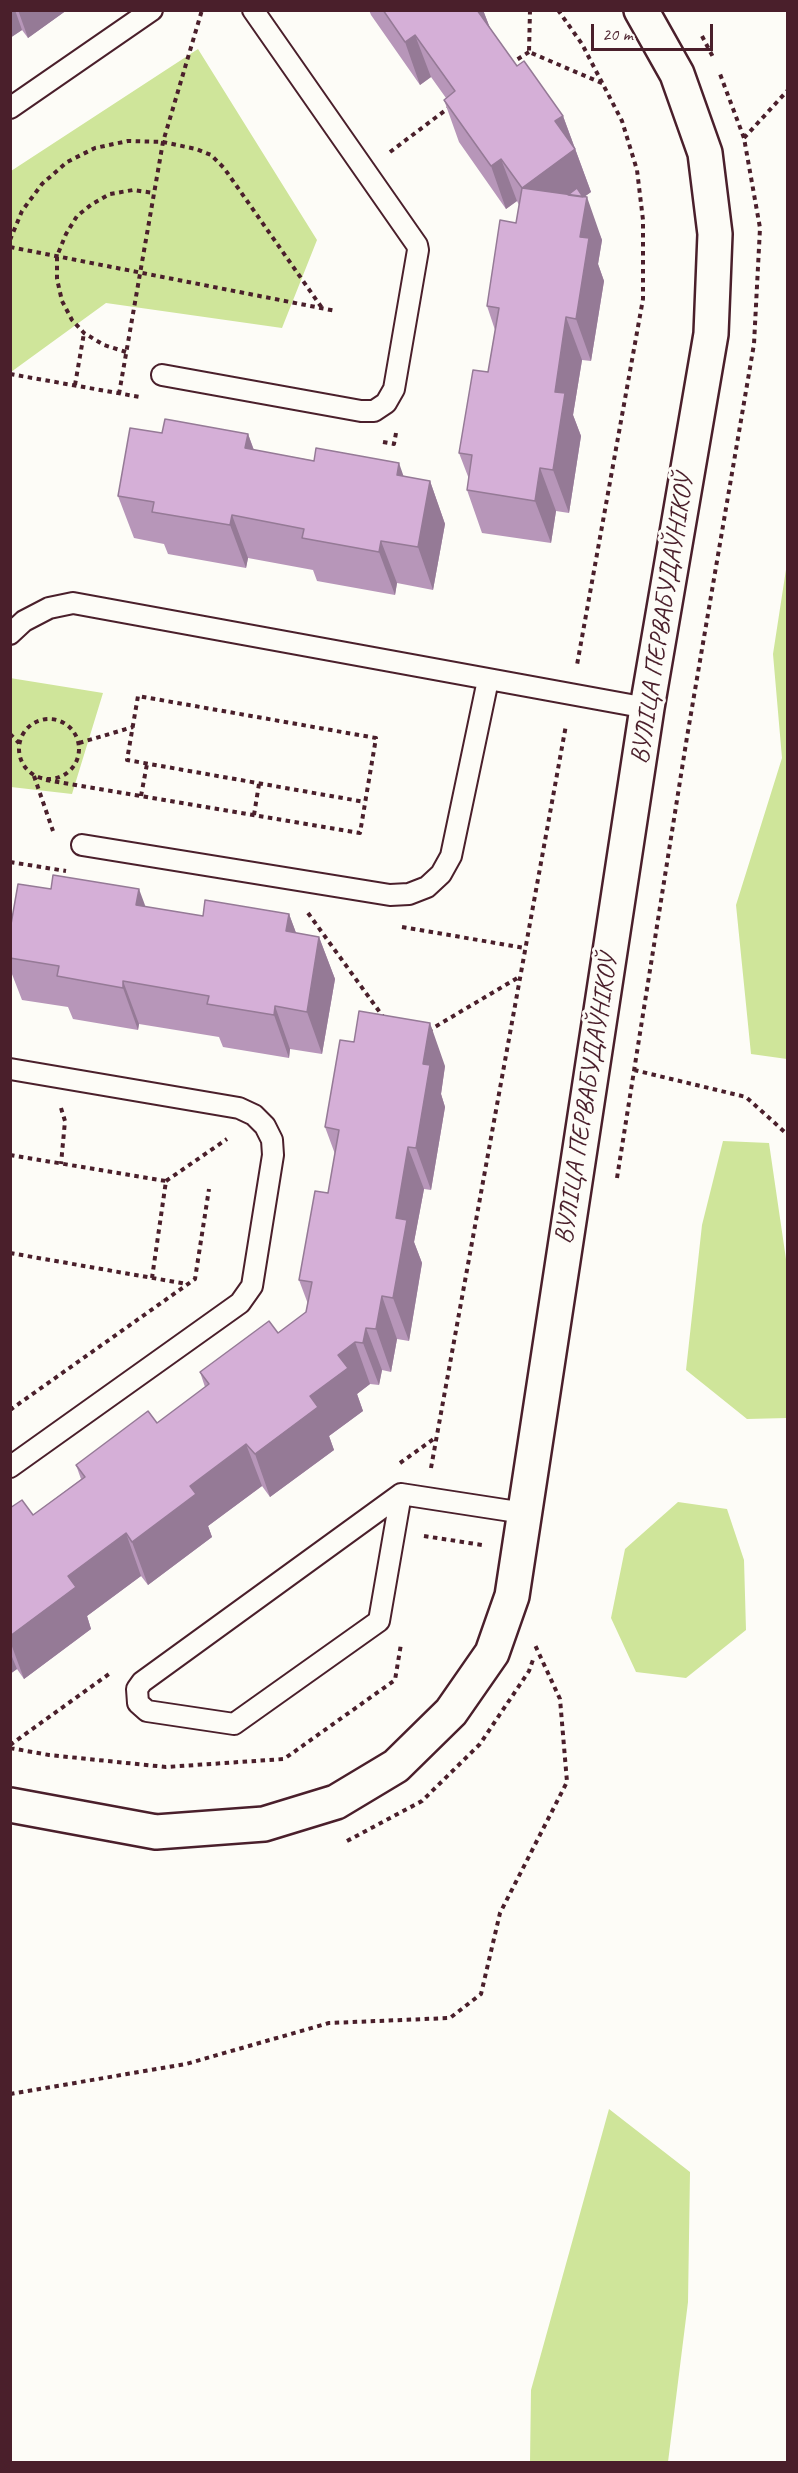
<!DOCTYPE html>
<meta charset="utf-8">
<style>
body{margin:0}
#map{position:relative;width:798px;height:2473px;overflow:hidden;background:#fdfcf7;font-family:Caveat,sans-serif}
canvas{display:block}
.frame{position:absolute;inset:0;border:12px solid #4a1f2b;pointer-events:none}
.scale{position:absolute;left:591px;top:24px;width:122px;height:27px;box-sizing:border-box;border:3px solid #4a1f2b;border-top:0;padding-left:8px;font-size:18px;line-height:21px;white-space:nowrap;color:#4a1f2b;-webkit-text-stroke:4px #fdfcf7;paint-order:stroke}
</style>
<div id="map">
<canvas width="798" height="2473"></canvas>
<div class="frame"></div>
<div class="scale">20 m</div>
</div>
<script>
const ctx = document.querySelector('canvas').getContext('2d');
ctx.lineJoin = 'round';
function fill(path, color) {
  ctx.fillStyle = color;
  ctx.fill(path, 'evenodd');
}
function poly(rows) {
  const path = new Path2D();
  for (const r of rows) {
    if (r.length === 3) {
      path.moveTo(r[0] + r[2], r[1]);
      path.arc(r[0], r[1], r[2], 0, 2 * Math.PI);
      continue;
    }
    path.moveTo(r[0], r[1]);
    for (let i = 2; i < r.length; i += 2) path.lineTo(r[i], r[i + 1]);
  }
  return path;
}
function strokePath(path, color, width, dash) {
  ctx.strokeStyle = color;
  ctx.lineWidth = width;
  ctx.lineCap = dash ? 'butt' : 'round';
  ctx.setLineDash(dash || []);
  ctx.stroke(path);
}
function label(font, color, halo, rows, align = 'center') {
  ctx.font = font + ' Caveat,sans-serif';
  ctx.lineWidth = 6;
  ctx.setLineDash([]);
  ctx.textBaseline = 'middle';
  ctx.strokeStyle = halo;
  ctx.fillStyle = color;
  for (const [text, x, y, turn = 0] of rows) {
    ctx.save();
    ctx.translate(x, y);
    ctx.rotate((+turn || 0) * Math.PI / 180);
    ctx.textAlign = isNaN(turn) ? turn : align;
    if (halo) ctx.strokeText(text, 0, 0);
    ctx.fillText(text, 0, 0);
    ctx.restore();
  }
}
fill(poly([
 [198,49,317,240,282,328,106,303,11,372,11,171],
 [787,563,787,1059,751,1054,736,905,782,758,773,654],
 [10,678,103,693,72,794,11,787],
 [723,1141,769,1143,787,1266,787,1418,747,1419,686,1370,702,1225],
 [678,1502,727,1509,744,1560,746,1630,686,1678,636,1672,611,1618,625,1549],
 [609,2109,690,2172,688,2302,668,2462,530,2462,531,2390]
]), '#cfe59a');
const lane = poly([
 [10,108,152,10],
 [162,375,361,411,374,411,386,403,394,389,418,250,417,245,253,10],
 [10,634,24,621,49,608,73,603,647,708],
 [82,845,390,895,409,894,427,887,441,874,451,856,488,680],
 [10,1069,239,1108,254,1115,265,1126,272,1140,273,1155,252,1286,240,1303,10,1467],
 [401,1494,379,1621,234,1724,147,1711,138,1703,137,1689,142,1682,401,1494,524,1513]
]);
const street = poly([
 [10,1805,156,1832,264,1824,336,1802,396,1766,451,1712,492,1653,512,1596,647,708,711,334,715,234,705,153,677,74,641,10]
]);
strokePath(lane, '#4a1f2b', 24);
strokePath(street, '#4a1f2b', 38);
strokePath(poly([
 [530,10,529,52,604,84],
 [558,10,582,44,622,121,637,170,643,220,643,299,577,665],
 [702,36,714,59],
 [510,64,529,52],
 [744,138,788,90],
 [390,152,451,106],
 [10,240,22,211,42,184,67,162,95,148,128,141,163,142,196,149,211,155,224,168,322,308],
 [10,247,336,311],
 [126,352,104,345,84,333,72,320,62,301,57,279,57,256,66,234,77,216,92,204,110,194,133,190,154,193],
 [10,374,140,397],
 [75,385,84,333],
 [119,394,163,142,202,10],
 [383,442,394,444,396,433],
 [49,749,30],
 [10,734,19,743],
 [79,743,133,727],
 [34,776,53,831],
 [46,780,360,833,376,738,138,696,127,760,365,802],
 [141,796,147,764],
 [254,815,259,784],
 [10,862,66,871],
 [308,913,384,1018],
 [402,927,525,948],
 [428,1031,519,977],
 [634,1070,746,1097,788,1135],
 [61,1108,65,1121,61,1164],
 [10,1155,166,1181,152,1278],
 [617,1178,687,737,754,344,760,228,744,138,720,74],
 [166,1181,227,1139],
 [10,1253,187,1284],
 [10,1410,195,1279,209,1189],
 [400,1463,435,1438],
 [431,1468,566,725],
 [424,1536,482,1545],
 [10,1745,109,1674],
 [10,1748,49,1755,166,1767,284,1759,395,1680,401,1644],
 [347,1841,422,1801,480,1744,529,1671,534,1657],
 [10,2094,186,2064,329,2023,450,2018,481,1994,500,1913,567,1782,560,1699,535,1645]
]), '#4a1f2b', 4, [4.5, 4.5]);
strokePath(lane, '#fdfcf7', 20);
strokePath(street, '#fdfcf7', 33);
fill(poly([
 [10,10,67,10,28,38,22,30,10,38],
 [369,10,483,10,490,28,517,66,563,116,591,192,584,197,602,240,598,264,604,281,591,361,582,360,573,415,581,436,569,513,556,511,551,543,482,533,467,490,469,479,459,453,488,372,495,330,487,306,516,223,519,205,517,201,506,209,459,142,444,100,446,98,431,77,420,85,371,15],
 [162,433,248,434,254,450,430,481,445,524,433,590,397,583,395,595,317,581,313,570,248,558,246,568,168,554,164,544,134,538,118,496],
 [145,907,203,916,289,914,296,933,319,937,335,979,322,1054,290,1049,289,1058,223,1047,219,1037,139,1024,138,1030,73,1019,68,1007,22,1000,10,969,10,930],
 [445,1066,441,1094,445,1107,431,1190,424,1189,414,1242,422,1263,409,1341,397,1339,391,1372,382,1370,379,1385,370,1384,357,1394,363,1411,329,1436,334,1450,270,1497,262,1486,208,1526,212,1537,148,1585,141,1576,87,1616,91,1629,24,1679,17,1669,10,1674,10,1508,33,1515,81,1479,76,1465,157,1423,205,1387,200,1372,278,1333,306,1312,308,1304,299,1280,328,1193,335,1154,325,1127]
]), '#b796b9');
fill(poly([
 [10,10,15,10,22,30,10,38],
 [18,10,67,10,28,38],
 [474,10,483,10,493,36],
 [415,35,431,77,420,85,405,42],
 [563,116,591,192,549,222,522,188,555,121],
 [501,159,517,201,506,209,491,166],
 [587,197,602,240,598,264,604,281,591,361,576,319,580,237],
 [566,317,582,360,573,415,581,436,569,513,553,470,555,392],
 [248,434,263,476,245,448],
 [399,463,414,506,397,475],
 [540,468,556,511,551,543,535,501],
 [430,481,445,524,433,590,418,547],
 [232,515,248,558,246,568,230,525],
 [381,541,397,583,395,595,379,552],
 [139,889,155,932,136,905],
 [289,914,305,957,286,931],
 [319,937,335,979,322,1054,307,1012],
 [123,981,139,1024,138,1030,123,988],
 [275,1006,290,1049,289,1058,274,1015],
 [430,1023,445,1066,441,1094,445,1107,431,1190,416,1148,423,1064],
 [408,1147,424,1189,414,1242,422,1263,409,1341,393,1298,396,1218],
 [382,1296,397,1339,391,1372,376,1329],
 [366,1328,382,1370,379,1385,363,1343],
 [355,1342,370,1384,357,1394,363,1411,329,1436,334,1450,270,1497,255,1454,310,1396,338,1355],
 [246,1444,262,1486,208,1526,212,1537,148,1585,132,1542,190,1486],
 [126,1533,141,1576,87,1616,91,1629,24,1679,10,1641,10,1636,68,1576],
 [10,1652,17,1669,10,1674]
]), '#957a96');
const building = poly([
 [383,10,477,10,517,66,524,61,563,116,555,121,575,149,522,188,501,159,491,166,444,100,455,91,415,35,405,42,383,10],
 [522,188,587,197,580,237,589,238,576,319,566,317,555,392,565,393,553,470,540,468,535,501,467,490,472,455,459,453,473,370,488,372,499,308,487,306,500,220,516,223,522,188],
 [577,188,583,197,568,195,577,188],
 [165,419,248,434,245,448,314,461,316,448,399,463,397,475,430,481,418,547,381,541,379,552,302,538,304,529,232,515,230,525,152,512,154,502,118,496,130,428,162,433,165,419],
 [53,875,139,889,136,905,203,916,205,900,289,914,286,931,319,937,307,1012,275,1006,274,1015,207,1004,209,996,123,981,123,988,57,976,59,966,10,958,10,930,18,884,51,889,53,875],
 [359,1011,430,1023,423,1064,430,1065,416,1148,408,1147,396,1218,407,1220,393,1298,382,1296,376,1329,366,1328,363,1343,355,1342,338,1355,348,1368,310,1396,318,1407,255,1454,246,1444,190,1486,196,1494,132,1542,126,1533,68,1576,76,1587,10,1636,10,1508,22,1500,33,1515,85,1477,76,1465,148,1411,157,1423,209,1384,200,1372,269,1321,278,1333,306,1312,312,1282,299,1280,315,1191,328,1193,339,1130,325,1127,340,1040,354,1042,359,1011]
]);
fill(building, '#d5afd7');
strokePath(building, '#957a96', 1.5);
label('26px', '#4a1f2b', '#fdfcf7', [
 ["ВУЛІЦА ПЕРВАБУДАЎНІКОЎ",663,619,-81],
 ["ВУЛІЦА ПЕРВАБУДАЎНІКОЎ",587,1099,-81]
]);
</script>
